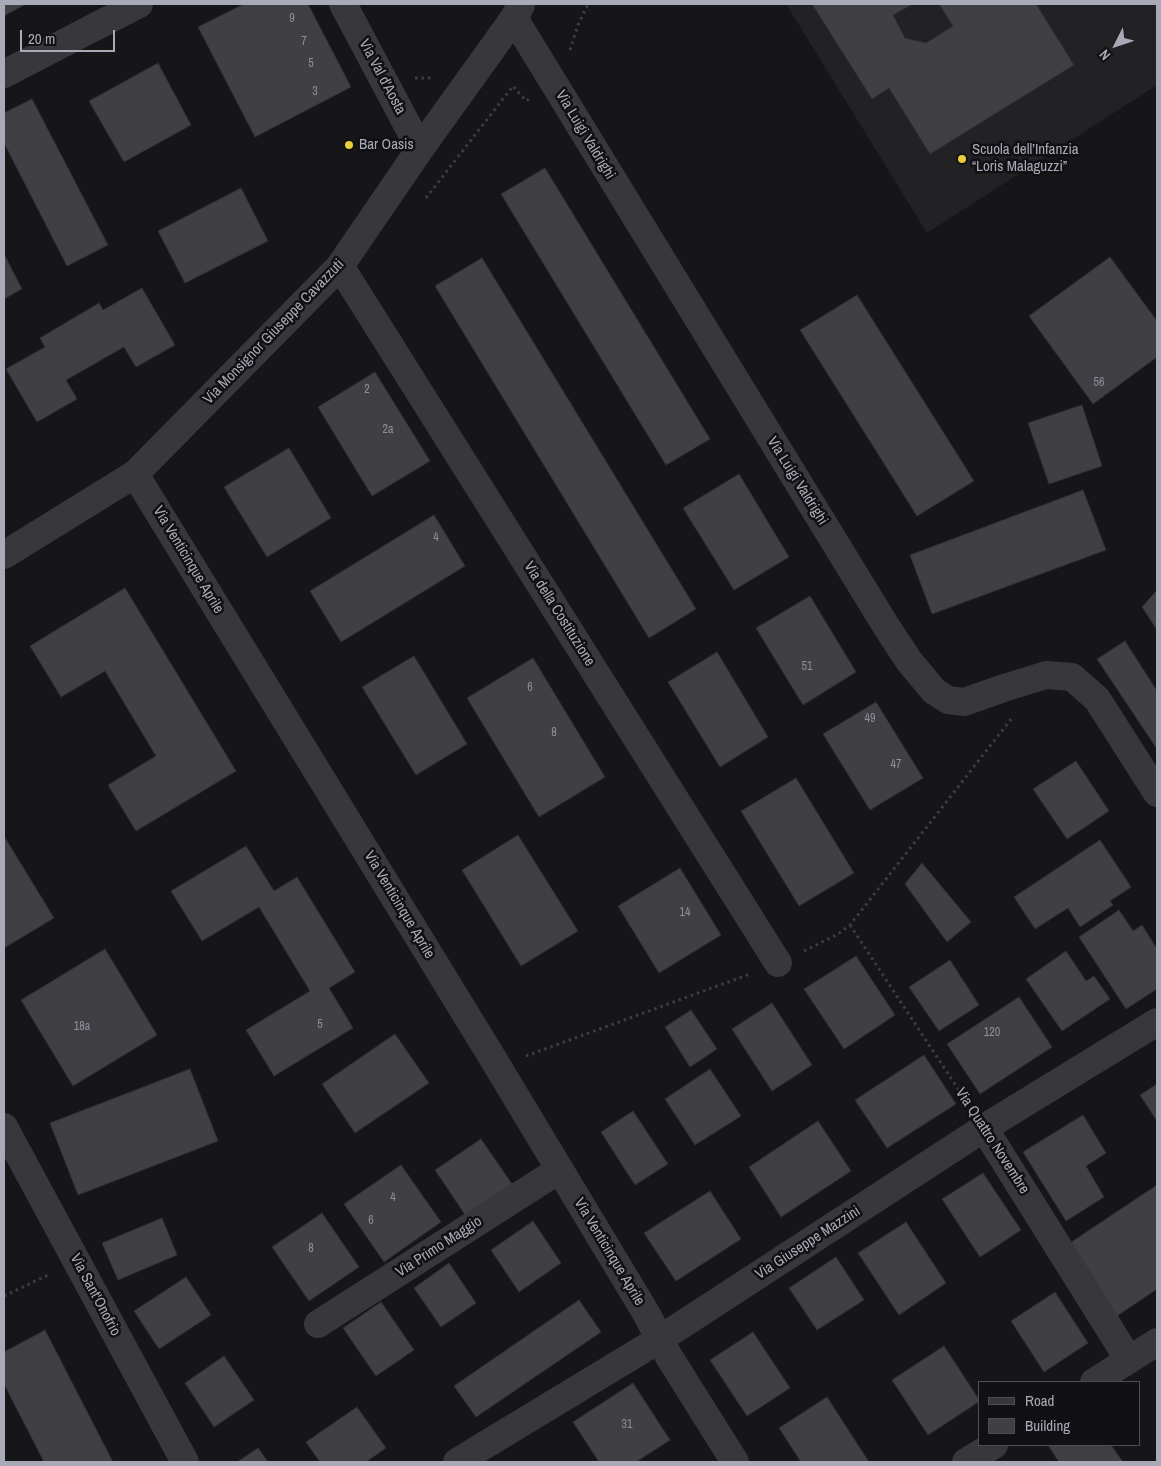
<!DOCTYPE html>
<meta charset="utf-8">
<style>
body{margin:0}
#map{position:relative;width:1161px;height:1466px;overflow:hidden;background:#161517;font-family:"Archivo Narrow",sans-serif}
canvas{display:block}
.frame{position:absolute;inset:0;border:5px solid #a8aab7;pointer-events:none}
.legend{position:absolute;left:978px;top:1381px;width:162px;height:65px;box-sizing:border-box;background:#111012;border:1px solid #4d4e54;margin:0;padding:6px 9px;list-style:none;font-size:15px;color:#a8aab7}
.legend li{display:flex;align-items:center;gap:10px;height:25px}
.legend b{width:25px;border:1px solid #4d4e54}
.north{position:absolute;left:1091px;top:20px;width:50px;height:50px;-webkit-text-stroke:4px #111012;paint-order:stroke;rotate:229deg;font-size:14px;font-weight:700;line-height:20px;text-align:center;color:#a8aab7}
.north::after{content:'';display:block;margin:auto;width:18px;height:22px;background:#a8aab7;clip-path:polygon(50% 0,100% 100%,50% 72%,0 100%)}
.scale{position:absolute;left:20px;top:30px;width:95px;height:22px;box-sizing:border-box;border:2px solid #a8aab7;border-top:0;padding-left:6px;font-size:15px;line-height:18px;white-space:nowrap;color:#a8aab7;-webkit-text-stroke:4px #111012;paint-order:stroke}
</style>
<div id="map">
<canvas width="1161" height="1466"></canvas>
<div class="frame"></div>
<ul class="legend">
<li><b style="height:6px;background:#37373c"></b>Road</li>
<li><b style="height:14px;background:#403f44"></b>Building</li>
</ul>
<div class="north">N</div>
<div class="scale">20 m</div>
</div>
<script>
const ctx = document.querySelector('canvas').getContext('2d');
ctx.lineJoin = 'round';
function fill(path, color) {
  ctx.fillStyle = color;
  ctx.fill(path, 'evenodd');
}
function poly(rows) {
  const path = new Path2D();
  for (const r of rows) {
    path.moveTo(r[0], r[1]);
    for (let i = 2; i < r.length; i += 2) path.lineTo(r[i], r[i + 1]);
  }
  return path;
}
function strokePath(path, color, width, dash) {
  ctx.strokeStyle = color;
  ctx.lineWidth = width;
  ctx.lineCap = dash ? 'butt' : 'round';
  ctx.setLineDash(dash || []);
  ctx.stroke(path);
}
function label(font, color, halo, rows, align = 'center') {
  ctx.font = font + ' "Archivo Narrow",sans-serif';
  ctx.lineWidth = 5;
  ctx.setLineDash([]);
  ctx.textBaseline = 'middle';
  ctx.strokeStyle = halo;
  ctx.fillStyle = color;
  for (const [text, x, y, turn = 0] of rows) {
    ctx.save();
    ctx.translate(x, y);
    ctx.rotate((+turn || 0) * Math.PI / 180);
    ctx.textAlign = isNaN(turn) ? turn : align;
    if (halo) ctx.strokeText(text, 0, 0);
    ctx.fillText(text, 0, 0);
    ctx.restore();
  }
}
fill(poly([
 [786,4,1157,4,1157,85,927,233]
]), '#222124');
const building = poly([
 [4,4,23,4,24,5,4,16,4,4],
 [244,4,308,4,351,87,255,137,198,27,244,4],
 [812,4,913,4,893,15,905,38,926,43,953,26,939,4,1036,4,1074,65,930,154,889,88,872,99,812,4],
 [158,63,191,125,124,162,89,101,158,63],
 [32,99,108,245,67,266,4,143,4,113,32,99],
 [545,168,710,439,666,465,501,194,545,168],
 [241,188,268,241,185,283,158,231,241,188],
 [4,254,22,289,4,299,4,254],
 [1110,257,1157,321,1157,357,1093,404,1029,316,1110,257],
 [482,258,696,609,649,638,435,286,482,258],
 [142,288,175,345,136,367,124,347,66,380,77,399,37,422,6,369,45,347,40,338,99,303,103,310,142,288],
 [857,295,974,481,917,516,800,330,857,295],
 [375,372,430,461,372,496,318,407,375,372],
 [1082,405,1102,466,1049,484,1028,423,1082,405],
 [289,448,331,518,267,557,224,487,289,448],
 [739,474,789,557,734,590,683,508,739,474],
 [1083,490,1106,550,932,614,910,555,1083,490],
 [434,515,465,566,341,642,310,591,434,515],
 [125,588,236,771,136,831,108,785,156,756,105,671,61,697,30,646,125,588],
 [1157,590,1157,630,1142,607,1157,590],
 [810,596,856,672,803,705,756,628,810,596],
 [1125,641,1157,691,1157,749,1097,659,1125,641],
 [717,652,768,737,720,767,668,682,717,652],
 [414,656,467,744,416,775,362,687,414,656],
 [533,658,605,777,539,817,467,698,533,658],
 [876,702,923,778,870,810,823,734,876,702],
 [1076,761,1109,811,1067,839,1033,789,1076,761],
 [796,778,854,873,799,906,741,811,796,778],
 [518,835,578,931,521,966,462,870,518,835],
 [4,836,54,918,4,948,4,836],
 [1100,840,1131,887,1110,901,1113,905,1080,927,1068,908,1035,929,1014,897,1100,840],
 [246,846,274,891,297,877,355,972,329,988,353,1028,274,1076,246,1030,310,991,259,907,202,941,171,891,246,846],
 [922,863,971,922,947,942,905,884,922,863],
 [680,868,721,935,659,973,618,906,680,868],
 [1119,910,1133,931,1142,925,1157,949,1157,989,1126,1009,1079,937,1119,910],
 [105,949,157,1035,73,1086,21,1000,105,949],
 [1066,951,1086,981,1094,976,1110,999,1062,1031,1026,979,1066,951],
 [856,956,895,1015,844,1049,804,989,856,956],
 [950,960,979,1005,939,1031,909,987,950,960],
 [1019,997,1052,1047,980,1094,947,1044,1019,997],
 [772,1003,812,1065,772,1091,732,1029,772,1003],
 [691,1010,717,1049,690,1067,665,1027,691,1010],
 [395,1034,429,1083,355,1133,322,1084,395,1034],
 [924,1055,956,1104,887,1148,855,1100,924,1055],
 [190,1069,218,1141,78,1195,50,1123,190,1069],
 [710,1069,741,1116,695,1145,665,1099,710,1069],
 [1157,1084,1157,1121,1140,1095,1157,1084],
 [633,1111,668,1164,635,1185,601,1132,633,1111],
 [1083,1115,1106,1153,1086,1166,1104,1197,1066,1221,1023,1152,1083,1115],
 [818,1121,851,1171,781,1217,749,1167,818,1121],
 [481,1139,512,1184,466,1216,435,1170,481,1139],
 [401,1165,441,1222,384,1262,344,1204,401,1165],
 [983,1173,1021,1230,980,1257,942,1199,983,1173],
 [1157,1185,1157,1289,1117,1316,1070,1243,1157,1185],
 [710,1191,741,1239,676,1281,644,1233,710,1191],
 [322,1213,359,1267,309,1301,272,1247,322,1213],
 [162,1218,177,1255,118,1280,102,1243,162,1218],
 [533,1221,561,1263,519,1292,491,1250,533,1221],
 [906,1222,946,1283,899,1315,858,1253,906,1222],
 [836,1257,864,1300,817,1330,789,1288,836,1257],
 [449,1263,476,1303,441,1327,414,1288,449,1263],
 [186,1277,211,1315,159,1349,134,1311,186,1277],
 [1055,1292,1088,1343,1044,1372,1011,1321,1055,1292],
 [579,1300,601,1332,476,1417,454,1386,579,1300],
 [381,1302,414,1350,376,1376,343,1328,381,1302],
 [45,1330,113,1462,44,1462,4,1384,4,1352,45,1330],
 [753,1332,790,1388,747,1416,710,1360,753,1332],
 [944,1346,980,1401,928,1435,892,1380,944,1346],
 [224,1356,254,1400,214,1427,185,1383,224,1356],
 [633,1383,670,1440,636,1462,599,1462,573,1422,633,1383],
 [827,1397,869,1462,801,1462,779,1428,827,1397],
 [357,1407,386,1448,366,1462,320,1462,306,1442,357,1407],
 [1048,1445,1111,1445,1123,1462,1059,1462,1048,1445],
 [258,1448,268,1462,237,1462,258,1448]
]);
fill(building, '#403f44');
strokePath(building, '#302f33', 1);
strokePath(poly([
 [570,50,578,25,588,4],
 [415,78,434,78],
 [426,198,513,86,526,101,529,99],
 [850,925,968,1104],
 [804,951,838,934,850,925,1012,718],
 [526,1056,750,974],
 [4,1296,50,1274]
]), '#3d3d43', 3, [2.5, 4]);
strokePath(poly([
 [343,4,420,149],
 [514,18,886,626,909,661,934,691,948,700,964,702,1004,688,1046,675,1072,677,1097,699,1157,793],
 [4,74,139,4],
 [340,266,778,963],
 [135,474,340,266,420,149,514,18,521,5],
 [4,1127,185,1462],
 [984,1128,1129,1360],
 [318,1324,559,1170],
 [1094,1382,1157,1342],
 [457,1462,660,1339,984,1128,1157,1022],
 [966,1462,994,1445]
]), '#37373c', 28);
strokePath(poly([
 [4,555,135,474,492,1057,646,1313,668,1355,735,1462]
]), '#37373c', 28);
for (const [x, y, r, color] of [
 [349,145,5,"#eace3b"],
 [962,159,5,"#eace3b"]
]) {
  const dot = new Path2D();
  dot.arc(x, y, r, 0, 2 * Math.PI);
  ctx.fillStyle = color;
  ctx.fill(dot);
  strokePath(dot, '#111012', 2);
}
label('12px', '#8e8f9a', null, [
 ["9",292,19],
 ["7",304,42],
 ["5",311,64],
 ["3",315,92],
 ["56",1099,383],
 ["2",367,390],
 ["2a",388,430],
 ["4",436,538],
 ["51",807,667],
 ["6",530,688],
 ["49",870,719],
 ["8",554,733],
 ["47",896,765],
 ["14",685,913],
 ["5",320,1025],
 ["18a",82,1027],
 ["120",992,1033],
 ["4",393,1198],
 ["6",371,1221],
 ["8",311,1249],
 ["31",627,1425]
]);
label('15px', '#a8aab7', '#111012', [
 ["Via Val d'Aosta",382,77,62],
 ["Via Luigi Valdrighi",585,135,59],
 ["Via Monsignor Giuseppe Cavazzuti",274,332,-46],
 ["Via Luigi Valdrighi",797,481,58],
 ["Via Venticinque Aprile",188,560,59],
 ["Via della Costituzione",559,614,58],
 ["Via Venticinque Aprile",399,905,59],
 ["Via Quattro Novembre",992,1141,57],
 ["Via Giuseppe Mazzini",808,1243,-33],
 ["Via Primo Maggio",439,1247,-33],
 ["Via Venticinque Aprile",609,1252,59],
 ["Via Sant'Onofrio",95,1295,62]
]);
label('15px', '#a8aab7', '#111012', [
 ["Bar Oasis",359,145],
 ["Scuola dell’Infanzia",972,150],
 ["“Loris Malaguzzi”",972,167]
], 'left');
</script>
